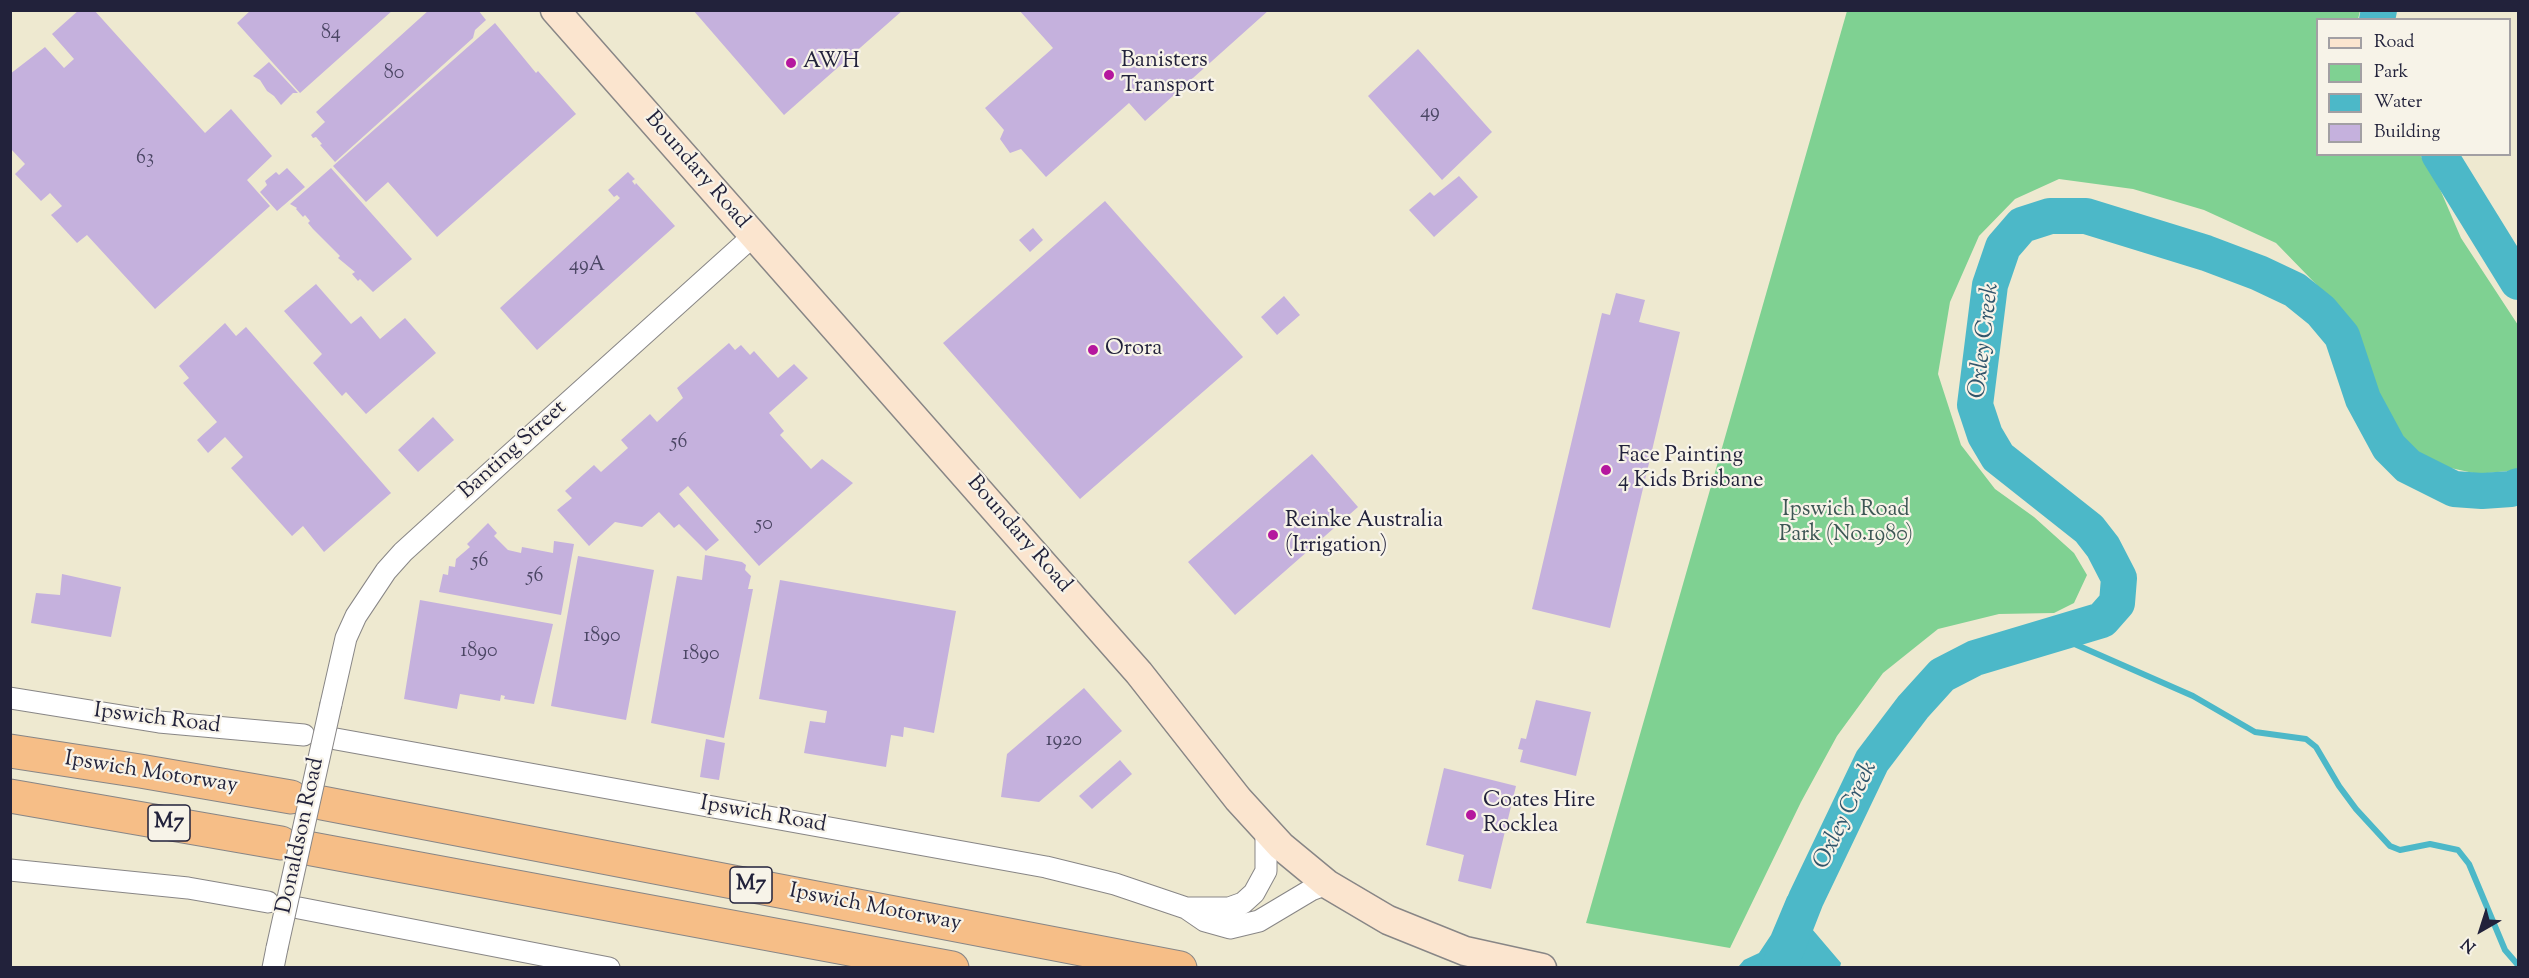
<!DOCTYPE html>
<style>
body{margin:0}
#map{position:relative;width:2529px;height:978px;overflow:hidden;background:#eee9d0;font-family:"Sorts Mill Goudy",serif}
canvas{display:block}
.frame{position:absolute;inset:0;border:12px solid #22223b;pointer-events:none}
.legend{position:absolute;left:2316px;top:18px;width:195px;height:138px;box-sizing:border-box;background:#f7f3e8;border:2px solid #a29fa3;margin:0;padding:8px 10px;list-style:none;font-size:18px;color:#22223b}
.legend li{display:flex;align-items:center;gap:12px;height:30px}
.legend b{width:30px;border:2px solid #a29fa3}
.north{position:absolute;left:2451px;top:900px;width:60px;height:60px;-webkit-text-stroke:4px #f7f3e8;paint-order:stroke;rotate:219deg;font-size:16px;font-weight:700;line-height:24px;text-align:center;color:#22223b}
.north::after{content:'';display:block;margin:auto;width:21px;height:27px;background:#22223b;clip-path:polygon(50% 0,100% 100%,50% 72%,0 100%)}
</style>
<div id="map">
<canvas width="2529" height="978"></canvas>
<div class="frame"></div>
<ul class="legend">
<li><b style="height:8px;background:#fbe5cf"></b>Road</li>
<li><b style="height:16px;background:#7fd192"></b>Park</li>
<li><b style="height:16px;background:#4cb8c8"></b>Water</li>
<li><b style="height:16px;background:#c5b1dd"></b>Building</li>
</ul>
<div class="north">N</div>
</div>
<script>
const ctx = document.querySelector('canvas').getContext('2d');
ctx.lineJoin = 'round';
function fill(path, color) {
  ctx.fillStyle = color;
  ctx.fill(path, 'evenodd');
}
function poly(rows) {
  const path = new Path2D();
  for (const r of rows) {
    path.moveTo(r[0], r[1]);
    for (let i = 2; i < r.length; i += 2) path.lineTo(r[i], r[i + 1]);
  }
  return path;
}
function strokePath(path, color, width, dash) {
  ctx.strokeStyle = color;
  ctx.lineWidth = width;
  ctx.lineCap = dash ? 'butt' : 'round';
  ctx.setLineDash(dash || []);
  ctx.stroke(path);
}
function label(font, color, halo, rows, align = 'center') {
  ctx.font = font + ' "Sorts Mill Goudy",serif';
  ctx.lineWidth = 4.5;
  ctx.setLineDash([]);
  ctx.textBaseline = 'middle';
  ctx.strokeStyle = halo;
  ctx.fillStyle = color;
  for (const [text, x, y, turn = 0] of rows) {
    ctx.save();
    ctx.translate(x, y);
    ctx.rotate((+turn || 0) * Math.PI / 180);
    ctx.textAlign = isNaN(turn) ? turn : align;
    if (halo) ctx.strokeText(text, 0, 0);
    ctx.fillText(text, 0, 0);
    ctx.restore();
  }
}
fill(poly([
 [1847,11,2360,11,2358,19,2318,20,2318,154,2420,155,2436,180,2461,238,2518,325,2518,470,2478,474,2446,467,2426,460,2405,443,2389,424,2361,342,2345,314,2276,243,2204,210,2133,189,2059,179,2015,199,1979,236,1950,302,1938,374,1961,445,1995,489,2034,517,2074,553,2087,575,2074,603,2054,613,1999,614,1938,629,1883,673,1837,736,1801,802,1730,948,1586,923]
]), '#7fd192');
fill(poly([
 [1818,844,1844,855,1809,920,1812,929,1841,963,1840,967,1730,967,1739,966,1744,960,1759,953,1771,935,1787,897,1798,882]
]), '#4cb8c8');
strokePath(poly([
 [2054,635,2193,696,2255,732,2306,739,2316,747,2339,786,2356,809,2390,846,2400,850,2430,844,2458,850,2469,864,2505,950,2518,965]
]), '#4cb8c8', 6);
strokePath(poly([
 [2377,20,2379,10],
 [2439,154,2518,282],
 [1779,968,1806,899,1872,761,1913,707,1942,675,1975,658,2102,620,2117,603,2119,578,2103,547,2089,529,1998,457,1985,435,1975,405,1990,285,2003,247,2022,225,2050,216,2086,216,2206,253,2259,273,2295,290,2321,311,2342,336,2363,399,2389,447,2408,466,2454,489,2482,491,2511,489,2518,486]
]), '#4cb8c8', 36);
fill(poly([
 [79,10,94,10,205,133,231,109,272,156,247,180,270,206,155,309,87,235,77,243,51,215,62,206,50,193,41,201,15,174,25,164,10,148,10,74,45,47,64,68,74,59,52,34],
 [251,10,393,10,300,93,237,23],
 [429,10,448,10,450,12,452,10,478,10,486,20,475,30,473,38,335,162,320,145,322,144,316,137,313,138,311,135,325,122,316,112],
 [693,10,903,10,784,115],
 [1019,10,1269,10,1145,121,1129,103,1046,177,1021,149,1010,153,1000,139,1004,130,985,108,1053,48],
 [495,23,536,73,538,71,576,114,437,237,388,182,366,202,333,166],
 [1418,49,1492,132,1442,180,1368,96],
 [269,62,298,93,293,93,281,105,274,96,267,91,260,80,253,76],
 [287,168,305,187,277,211,260,192,267,185,265,181,276,172,279,175],
 [331,168,412,259,373,292,360,279,358,281,352,274,355,272,338,258,340,256,313,229,308,223,310,221,305,215,303,217,296,209,297,208,290,204],
 [628,172,635,179,632,181,635,185,636,183,675,226,537,350,500,308,620,198,617,195,614,197,608,190],
 [1459,176,1478,197,1434,237,1409,210,1430,192,1434,196],
 [1105,201,1243,357,1080,499,943,343],
 [1033,228,1043,240,1030,252,1019,240],
 [316,284,351,324,361,316,380,339,405,318,436,353,366,414,346,392,342,396,313,363,322,354,284,311],
 [1616,293,1645,300,1639,322,1680,332,1610,628,1532,609,1602,313,1610,315],
 [1284,296,1300,315,1277,335,1261,317],
 [225,323,236,336,246,327,391,493,324,552,303,526,292,536,231,468,243,457,225,437,208,453,197,440,217,422,183,383,189,378,179,366],
 [729,343,735,350,741,345,750,355,754,351,778,378,794,364,808,378,769,413,784,431,780,435,811,469,822,459,853,483,759,566,688,486,679,494,719,540,706,551,679,524,674,528,659,512,642,527,615,522,589,546,557,510,572,498,565,491,594,465,601,472,628,448,621,440,650,414,657,422,683,398,677,388],
 [433,417,454,440,418,472,398,450],
 [1312,454,1358,507,1235,615,1188,562],
 [488,523,497,533,494,536,508,550,521,553,522,547,553,553,554,541,574,544,561,615,439,592,443,574,448,575,449,566,455,567,456,559,470,547,467,544],
 [705,555,742,562,746,565,745,570,751,576,748,589,753,589,724,738,651,723,677,576,702,580],
 [578,556,654,570,626,720,551,706],
 [62,574,121,587,111,637,31,623,36,593,60,595],
 [780,580,956,611,934,733,904,727,903,737,891,735,886,767,804,753,810,721,825,723,827,711,759,699],
 [420,600,553,624,534,704,504,699,505,696,501,695,500,701,460,694,457,709,404,699],
 [1084,688,1122,731,1039,802,1001,797,1007,754],
 [1536,700,1591,712,1576,776,1520,762,1523,750,1518,749,1521,738,1526,739],
 [706,739,725,743,719,780,700,777],
 [1120,760,1132,774,1092,809,1079,796],
 [1444,768,1516,786,1491,889,1458,881,1464,855,1426,845]
]), '#c5b1dd');
const street = poly([
 [10,698,159,722,304,735],
 [331,704,346,638,356,616,386,571,403,552,502,462,753,236],
 [336,739,1046,867,1115,884,1186,908,1205,921,1230,928,1259,921,1311,890,1327,884],
 [10,870,188,888,268,902],
 [299,908,609,968],
 [1186,908,1229,908,1243,903,1254,893,1266,871,1266,832],
 [273,968,277,948]
]);
const secondary = poly([
 [555,10,1139,673,1238,799,1281,846,1327,884,1388,920,1465,951,1542,968]
]);
const highway = poly([
 [10,751,140,771,291,797],
 [10,796,281,843],
 [322,803,1180,968],
 [312,849,952,968]
]);
strokePath(street, '#888686', 23);
strokePath(secondary, '#888686', 31);
strokePath(highway, '#888686', 35);
strokePath(street, '#fff', 21);
strokePath(secondary, '#fbe5cf', 28);
strokePath(highway, '#f6be87', 33);
const streetBridge = poly([
 [277,948,331,704]
]);
strokePath(streetBridge, '#888686', 23, []);
strokePath(streetBridge, '#fff', 21);
for (const [x, y, r, color] of [
 [791,63,6,"#b5179e"],
 [1109,75,6,"#b5179e"],
 [1093,350,6,"#b5179e"],
 [1606,470,6,"#b5179e"],
 [1273,535,6,"#b5179e"],
 [1471,815,6,"#b5179e"]
]) {
  const dot = new Path2D();
  dot.arc(x, y, r, 0, 2 * Math.PI);
  ctx.fillStyle = color;
  ctx.fill(dot);
  strokePath(dot, '#f7f3e8', 2);
}
label('20px', '#4b4664', null, [
 ["84",331,35],
 ["80",394,75],
 ["49",1430,114],
 ["63",145,160],
 ["49A",587,267],
 ["56",679,444],
 ["50",764,526],
 ["56",480,563],
 ["56",535,578],
 ["1890",602,638],
 ["1890",479,653],
 ["1890",701,656],
 ["1920",1064,742]
]);
for (const [x, y, w] of [
 [169,823,42],
 [751,885,42]
]) {
  const box = new Path2D();
  box.roundRect(x - w / 2, y - 18, w, 36, 4.5);
  ctx.fillStyle = '#f7f3e8';
  ctx.fill(box);
  strokePath(box, '#22223b', 1.5);
}
label('bold 21px', '#22223b', null, [
 ["M7",169,823],
 ["M7",751,885]
]);
label('22px', '#22223b', '#f7f3e8', [
 ["Banisters",1121,62],
 ["Transport",1121,87],
 ["AWH",803,63],
 ["Orora",1105,350],
 ["Face Painting",1618,457],
 ["4 Kids Brisbane",1618,482],
 ["Reinke Australia",1285,522],
 ["(Irrigation)",1285,547],
 ["Coates Hire",1483,802],
 ["Rocklea",1483,827]
], 'left');
label('22px', '#22223b', '#f7f3e8', [
 ["Boundary Road",696,171,49],
 ["Banting Street",514,451,-42],
 ["Boundary Road",1018,535,49],
 ["Ipswich Road",157,720,7],
 ["Ipswich Motorway",151,774,9],
 ["Ipswich Road",763,816,10],
 ["Donaldson Road",302,836,-78],
 ["Ipswich Motorway",875,909,11]
]);
label('22px', '#3e5755', '#f7f3e8', [
 ["Ipswich Road",1846,511],
 ["Park (No.1980)",1846,536]
]);
label('italic 24px', '#31566c', '#f7f3e8', [
 ["Oxley Creek",1986,341,-83],
 ["Oxley Creek",1847,816,-64]
]);
</script>
